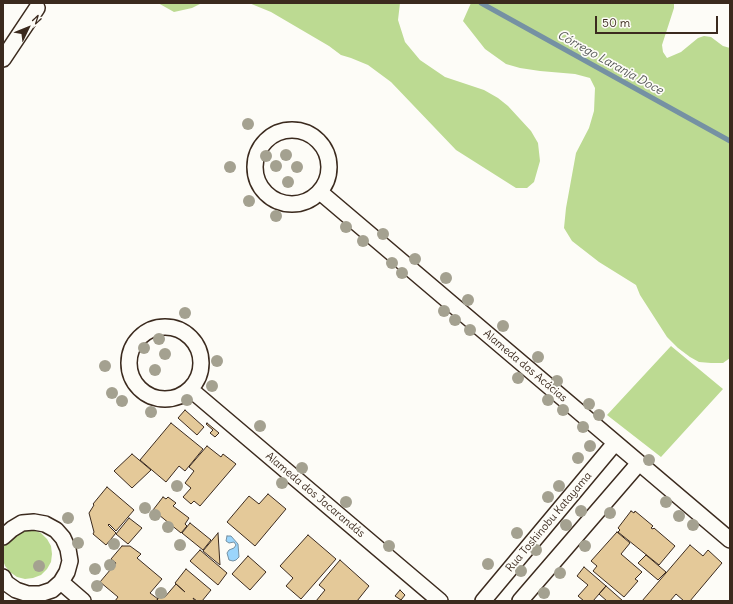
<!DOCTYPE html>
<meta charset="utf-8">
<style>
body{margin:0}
#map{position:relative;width:733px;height:604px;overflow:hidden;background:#fdfcf7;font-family:Delius,sans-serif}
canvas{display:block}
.frame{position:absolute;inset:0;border:4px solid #3b2a1e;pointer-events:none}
.north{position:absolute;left:8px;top:8px;width:40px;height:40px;-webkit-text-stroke:3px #fdfcf7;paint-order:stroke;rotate:47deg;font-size:11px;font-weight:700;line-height:16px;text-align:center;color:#3b2a1e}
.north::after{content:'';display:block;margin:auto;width:14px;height:18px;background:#3b2a1e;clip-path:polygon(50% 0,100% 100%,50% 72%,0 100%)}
.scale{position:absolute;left:595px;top:16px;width:123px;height:18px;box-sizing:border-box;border:2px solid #3b2a1e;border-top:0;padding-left:5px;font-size:12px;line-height:14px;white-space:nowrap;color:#3b2a1e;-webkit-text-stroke:3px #fdfcf7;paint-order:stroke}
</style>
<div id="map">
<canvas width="733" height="604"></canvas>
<div class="frame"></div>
<div class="north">N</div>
<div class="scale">50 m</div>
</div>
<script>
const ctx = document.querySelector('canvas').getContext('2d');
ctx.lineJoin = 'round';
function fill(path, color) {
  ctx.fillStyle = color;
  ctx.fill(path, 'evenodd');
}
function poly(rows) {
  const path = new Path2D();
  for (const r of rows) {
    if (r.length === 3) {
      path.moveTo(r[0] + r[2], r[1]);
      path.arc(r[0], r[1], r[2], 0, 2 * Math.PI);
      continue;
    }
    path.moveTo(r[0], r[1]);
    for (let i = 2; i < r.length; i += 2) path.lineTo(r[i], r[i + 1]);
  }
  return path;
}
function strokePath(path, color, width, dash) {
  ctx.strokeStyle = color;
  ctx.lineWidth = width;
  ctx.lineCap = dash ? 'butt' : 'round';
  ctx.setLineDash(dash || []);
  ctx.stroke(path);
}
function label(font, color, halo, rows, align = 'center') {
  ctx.font = font + ' Delius,sans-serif';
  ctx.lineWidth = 3.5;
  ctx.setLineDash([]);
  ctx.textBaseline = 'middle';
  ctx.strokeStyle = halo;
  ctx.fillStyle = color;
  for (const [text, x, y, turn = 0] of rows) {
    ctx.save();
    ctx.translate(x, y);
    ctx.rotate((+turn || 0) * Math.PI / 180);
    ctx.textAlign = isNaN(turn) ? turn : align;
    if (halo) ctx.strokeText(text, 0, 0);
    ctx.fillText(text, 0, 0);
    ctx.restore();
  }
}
fill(poly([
 [158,3,202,3,192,8,174,12],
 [249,3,400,3,398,20,405,42,420,60,445,77,484,90,498,98,508,106,531,131,538,143,540,161,534,182,527,188,516,188,456,150,391,82,368,65,351,58,341,55,329,46,271,12],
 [471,3,674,3,674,8,662,45,663,52,667,58,681,52,698,38,704,36,711,37,723,46,730,48,730,358,723,363,711,363,699,362,690,357,678,348,667,337,640,295,636,285,599,262,572,241,564,228,566,208,576,153,589,128,594,111,595,88,590,78,575,74,540,71,520,68,506,64,485,49,463,21],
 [671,346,723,389,661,457,607,415],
 [25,529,33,530,41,533,47,539,51,546,52,554,51,562,47,569,41,575,33,578,25,579,17,577,10,572,5,566,3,560,3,548,5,542]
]), '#bcda92');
const water = poly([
 [227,536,231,536,238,544,239,557,236,560,233,561,229,560,227,553,229,550,234,548,236,545,234,542,229,543,226,541,227,536]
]);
fill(water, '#9bd5fb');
strokePath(water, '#7591a3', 1);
strokePath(poly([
 [481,3,730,141]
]), '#7591a3', 5);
const building = poly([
 [185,410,204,427,197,435,178,418,185,410],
 [171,423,203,449,185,471,179,466,166,482,140,460,171,423],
 [207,423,219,433,215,437,210,433,213,430,206,424,207,423],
 [207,446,221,457,223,454,236,464,200,506,194,501,191,504,183,497,191,488,185,483,194,471,189,467,207,446],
 [132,454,151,470,132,488,114,471,132,454],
 [107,487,134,510,116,531,109,524,108,525,116,533,106,545,93,534,94,532,89,513,94,505,93,504,107,487],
 [268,494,286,509,255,546,227,522,249,496,259,504,268,494],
 [163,497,166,499,168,497,176,503,173,506,189,518,185,524,187,526,181,533,153,510,163,497],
 [631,511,634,513,635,511,653,526,651,528,653,529,654,528,675,546,659,565,618,532,620,530,618,528,631,511],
 [129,518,142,528,128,544,116,534,129,518],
 [190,523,211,540,203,550,182,533,190,523],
 [617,532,630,543,621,554,642,572,635,579,638,581,624,597,593,571,597,566,591,561,617,532],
 [218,533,220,565,203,551,218,533],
 [308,535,336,559,301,599,286,586,293,578,280,566,308,535],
 [690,545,703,556,708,550,722,563,690,601,684,601,676,594,670,601,642,601,690,545],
 [122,546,130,546,141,554,137,558,162,579,150,593,158,599,156,601,115,601,118,597,100,582,116,563,111,559,122,546],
 [200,550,227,573,218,585,190,561,200,550],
 [646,555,666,572,658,580,638,563,646,555],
 [248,556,266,572,250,590,232,574,248,556],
 [340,560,369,586,357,601,316,601,325,590,319,585,340,560],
 [584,567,606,586,593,601,584,601,578,596,588,585,577,576,584,567],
 [186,569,211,590,202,601,197,601,193,598,195,601,156,601,161,595,164,598,176,584,185,592,175,583,186,569],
 [606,586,623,601,607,601,599,594,606,586],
 [400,590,405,595,401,600,395,596,400,590]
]);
fill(building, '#e4c999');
strokePath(building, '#3b2a1e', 1);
const street = poly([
 [3,59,37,8],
 [292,167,37],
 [320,192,730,540],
 [165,363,36],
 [190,389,440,601],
 [3,537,12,529,22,523,34,522,45,524,56,530,63,538,68,549,70,561,67,572,61,582,52,590,40,594,28,594,16,590,6,583,3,577],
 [61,582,83,601],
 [483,601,615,443],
 [520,601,639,463]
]);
strokePath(street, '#3b2a1e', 18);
strokePath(street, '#fdfcf7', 15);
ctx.fillStyle = '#a4a190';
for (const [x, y] of [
 [248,124],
 [286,155],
 [266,156],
 [276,166],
 [230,167],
 [297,167],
 [288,182],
 [249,201],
 [276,216],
 [346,227],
 [383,234],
 [363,241],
 [415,259],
 [392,263],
 [402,273],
 [446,278],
 [468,300],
 [444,311],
 [185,313],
 [455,320],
 [503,326],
 [470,330],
 [159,339],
 [144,348],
 [165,354],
 [538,357],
 [217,361],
 [105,366],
 [155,370],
 [518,378],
 [557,381],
 [212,386],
 [112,393],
 [187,400],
 [548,400],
 [122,401],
 [589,404],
 [563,410],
 [151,412],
 [599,415],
 [260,426],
 [583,427],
 [590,446],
 [578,458],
 [649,460],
 [302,468],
 [282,483],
 [177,486],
 [559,486],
 [548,497],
 [346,502],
 [666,502],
 [145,508],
 [581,511],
 [610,513],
 [155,515],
 [679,516],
 [68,518],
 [566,525],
 [693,525],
 [168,527],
 [517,533],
 [78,543],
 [114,544],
 [180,545],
 [389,546],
 [585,546],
 [536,550],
 [488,564],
 [110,565],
 [39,566],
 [95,569],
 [521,571],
 [560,573],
 [97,586],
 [161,593],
 [544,593]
]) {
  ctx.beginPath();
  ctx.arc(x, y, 6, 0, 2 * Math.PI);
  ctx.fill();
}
label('11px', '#3b2a1e', '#fdfcf7', [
 ["Alameda das Acácias",525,366,40],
 ["Alameda dos Jacarandás",315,495,40],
 ["Rua Toshinobu Katayama",549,522,-50]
]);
label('italic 12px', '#535555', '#fdfcf7', [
 ["Córrego Laranja Doce",610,63,29]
]);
</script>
